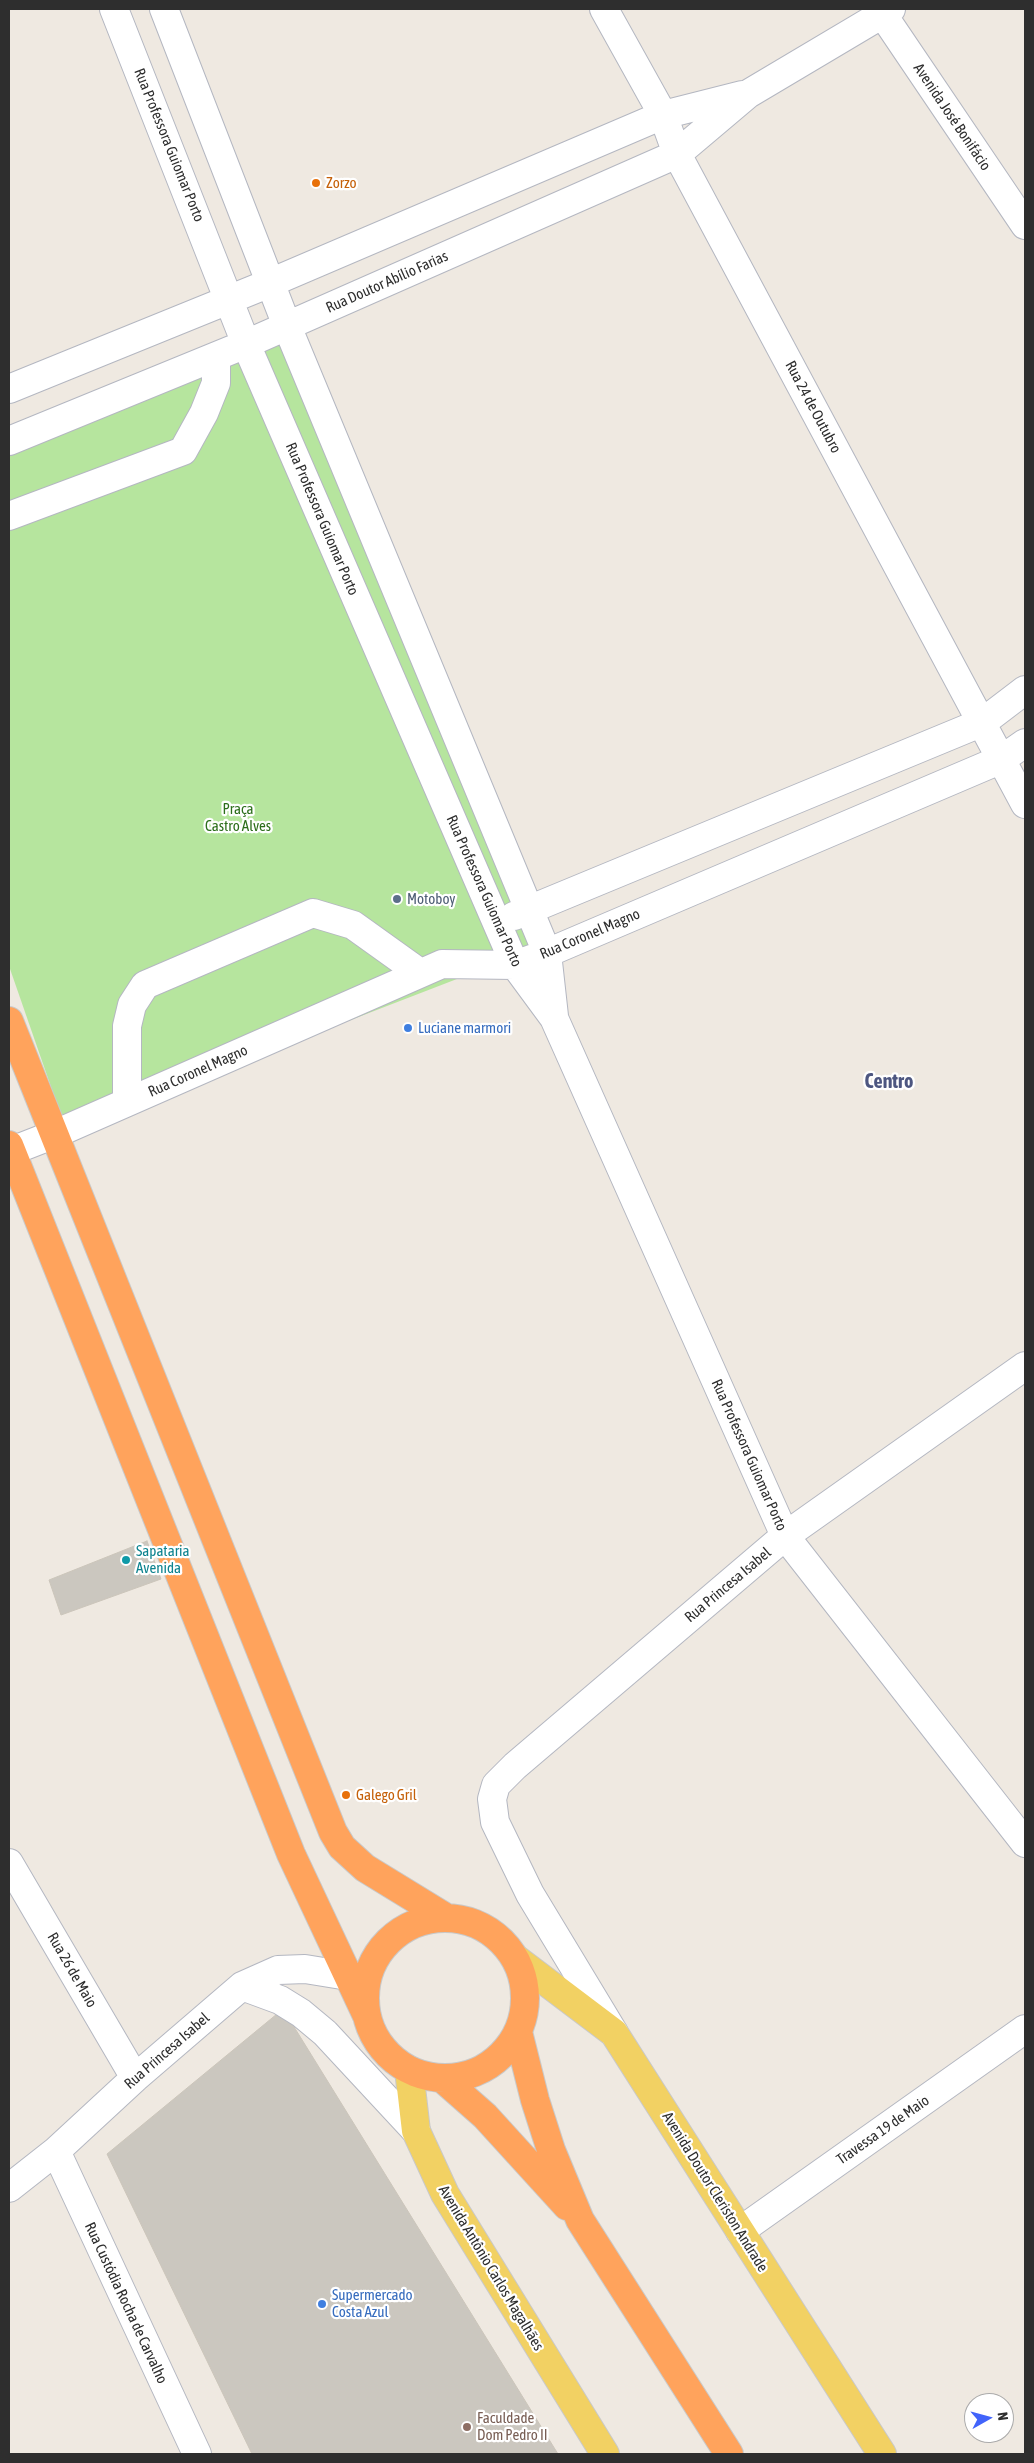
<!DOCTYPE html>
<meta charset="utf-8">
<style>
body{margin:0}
#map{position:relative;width:1034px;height:2463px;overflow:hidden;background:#efe9e1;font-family:"Asap Condensed",sans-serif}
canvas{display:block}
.frame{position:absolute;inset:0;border:10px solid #2e2e2e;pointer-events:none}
.north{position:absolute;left:964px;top:2393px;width:50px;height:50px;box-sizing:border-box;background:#fff;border:1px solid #ababab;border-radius:50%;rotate:83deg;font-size:14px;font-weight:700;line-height:20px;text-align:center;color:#2e2e2e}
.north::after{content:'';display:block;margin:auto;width:18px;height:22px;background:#4264fb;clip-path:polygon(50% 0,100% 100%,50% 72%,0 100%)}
</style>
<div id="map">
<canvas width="1034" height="2463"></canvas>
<div class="frame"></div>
<div class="north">N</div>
</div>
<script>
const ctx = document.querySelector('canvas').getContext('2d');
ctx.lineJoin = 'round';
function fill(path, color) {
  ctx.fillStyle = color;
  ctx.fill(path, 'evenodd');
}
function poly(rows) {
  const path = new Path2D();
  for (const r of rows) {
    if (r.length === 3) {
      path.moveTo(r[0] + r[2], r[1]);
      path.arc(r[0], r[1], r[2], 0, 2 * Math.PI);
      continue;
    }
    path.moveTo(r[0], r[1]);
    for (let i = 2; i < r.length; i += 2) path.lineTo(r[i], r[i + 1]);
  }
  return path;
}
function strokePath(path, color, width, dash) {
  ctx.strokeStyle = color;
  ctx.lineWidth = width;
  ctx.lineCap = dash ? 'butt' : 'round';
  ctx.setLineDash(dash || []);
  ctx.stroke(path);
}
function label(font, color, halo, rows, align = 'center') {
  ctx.font = font + ' "Asap Condensed",sans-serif';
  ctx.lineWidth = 4.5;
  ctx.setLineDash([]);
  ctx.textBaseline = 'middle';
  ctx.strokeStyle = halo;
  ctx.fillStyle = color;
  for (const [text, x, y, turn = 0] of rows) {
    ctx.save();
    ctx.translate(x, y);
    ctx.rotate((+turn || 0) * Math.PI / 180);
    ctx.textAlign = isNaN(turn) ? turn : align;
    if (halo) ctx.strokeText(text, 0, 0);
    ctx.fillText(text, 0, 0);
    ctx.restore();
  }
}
fill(poly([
 [292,312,532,950,66,1130,9,966,9,438]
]), '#b6e59e');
const building = poly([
 [147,1541,161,1579,61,1615,49,1580,147,1541],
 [283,2009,558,2454,252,2454,107,2154,283,2009]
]);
fill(building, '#cbc7bf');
strokePath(building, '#cbc5ba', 1);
const minor = poly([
 [114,9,246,344,515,965,554,1018,785,1536,1025,1843],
 [164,9,287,326,547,953,554,1016],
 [604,9,663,115,677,154,1025,804],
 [879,9,1025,225],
 [9,389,270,283,663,115,742,95],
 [9,441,246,344,677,154,748,94,891,9],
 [9,516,183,451,204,413,216,383,216,357],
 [514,916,983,722,1025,690],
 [127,1102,127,1026,132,1005,145,985,313,913,353,925,420,973],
 [9,1152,55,1134,442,964,515,965,547,953,1002,759,1025,743],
 [9,1863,135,2078],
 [242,1986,280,2000,301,2013,325,2033,416,2131],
 [614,2033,530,1894,495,1822,492,1799,496,1785,515,1766,785,1536,1025,1366],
 [56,2151,197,2454],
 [9,2188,56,2151,135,2078,242,1986,278,1970,305,1969,348,1976],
 [740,2231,1025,2029]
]);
const major = poly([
 [516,1959,614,2033,882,2454],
 [409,2070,416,2131,445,2194,605,2454]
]);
const highway = poly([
 [9,1021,333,1832,342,1847,365,1868,445,1917],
 [9,1145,291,1854,367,2016],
 [445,1998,80],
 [518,2032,535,2100,551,2150,580,2220,729,2454],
 [443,2079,485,2116,567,2206]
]);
strokePath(minor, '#b4b7c1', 30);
strokePath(major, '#c9c9c9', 30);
strokePath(highway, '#c9c9c9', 30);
strokePath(minor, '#fff', 28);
strokePath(major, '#f2d163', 28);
strokePath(highway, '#ffa35c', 28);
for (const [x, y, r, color] of [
 [316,183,5,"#e8710a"],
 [397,899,5,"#5c6f8a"],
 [408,1028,5,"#3f7fe0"],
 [126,1560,5,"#0f9aa8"],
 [346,1795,5,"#e8710a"],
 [322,2304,5,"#3f7fe0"],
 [467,2427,5,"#8d6e63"]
]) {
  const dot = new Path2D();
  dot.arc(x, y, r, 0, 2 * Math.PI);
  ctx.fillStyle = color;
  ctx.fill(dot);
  strokePath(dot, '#fff', 2);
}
label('15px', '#2e2e2e', '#fff', [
 ["Avenida José Bonifácio",952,117,56],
 ["Rua Professora Guiomar Porto",169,145,68],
 ["Rua Doutor Abílio Farias",387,282,-24],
 ["Rua 24 de Outubro",813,407,62],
 ["Rua Professora Guiomar Porto",322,519,67],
 ["Rua Professora Guiomar Porto",484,891,66],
 ["Rua Coronel Magno",590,934,-23],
 ["Rua Coronel Magno",198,1071,-24],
 ["Rua Professora Guiomar Porto",749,1455,66],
 ["Rua Princesa Isabel",728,1585,-40],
 ["Rua 26 de Maio",72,1970,60],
 ["Rua Princesa Isabel",167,2051,-41],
 ["Travessa 19 de Maio",883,2130,-35],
 ["Avenida Doutor Cleriston Andrade",715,2192,58],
 ["Avenida Antônio Carlos Magalhães",491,2268,59],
 ["Rua Custódia Rocha de Carvalho",126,2303,65]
]);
label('15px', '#c56008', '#fff', [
 ["Zorzo",326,183],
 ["Galego Gril",356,1795]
], 'left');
label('15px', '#2c6e1b', '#fff', [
 ["Praça",238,809],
 ["Castro Alves",238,826]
]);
label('15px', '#4e5e75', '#fff', [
 ["Motoboy",407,899]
], 'left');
label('15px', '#366cbe', '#fff', [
 ["Luciane marmori",418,1028],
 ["Supermercado",332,2295],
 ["Costa Azul",332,2312]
], 'left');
label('15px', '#0d838f', '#fff', [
 ["Sapataria",136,1551],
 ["Avenida",136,1568]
], 'left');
label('15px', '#785e54', '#fff', [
 ["Faculdade",477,2418],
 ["Dom Pedro II",477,2435]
], 'left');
label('bold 20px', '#4d5680', '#fff', [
 ["Centro",889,1082]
]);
</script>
